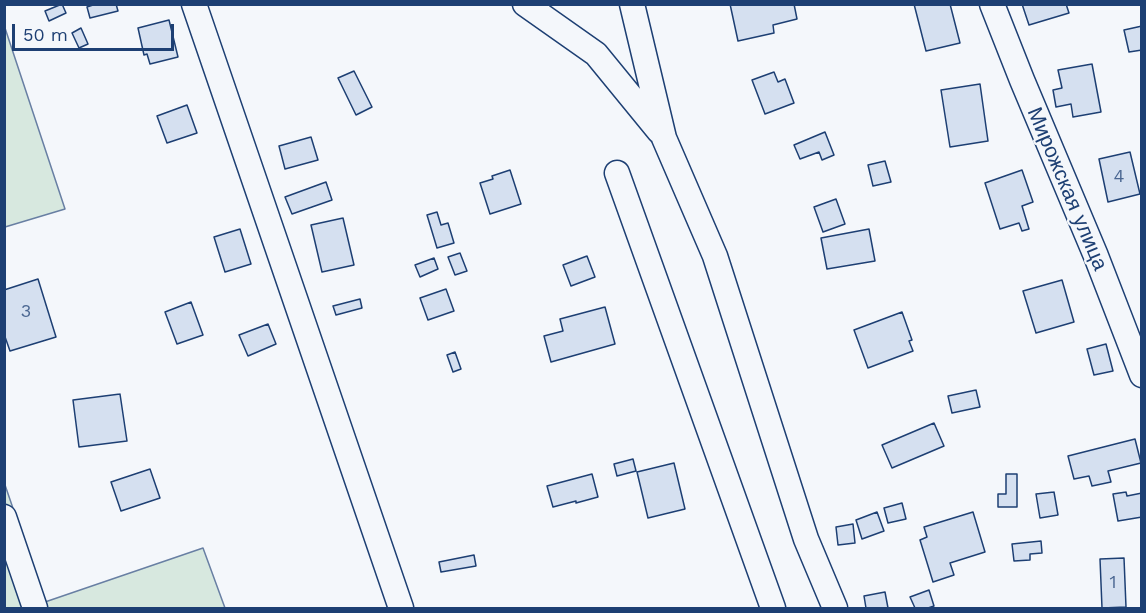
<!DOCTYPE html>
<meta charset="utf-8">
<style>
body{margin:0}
#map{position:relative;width:1146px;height:613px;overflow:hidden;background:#f4f7fb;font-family:"Work Sans",sans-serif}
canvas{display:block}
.frame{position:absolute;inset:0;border:6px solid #1d3f73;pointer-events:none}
.scale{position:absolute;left:12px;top:24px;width:162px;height:27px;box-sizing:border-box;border:3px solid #1d3f73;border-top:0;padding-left:8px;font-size:18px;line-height:21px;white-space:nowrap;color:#1d3f73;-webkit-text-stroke:4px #f4f7fb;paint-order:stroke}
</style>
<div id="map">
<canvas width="1146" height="613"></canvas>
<div class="frame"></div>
<div class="scale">50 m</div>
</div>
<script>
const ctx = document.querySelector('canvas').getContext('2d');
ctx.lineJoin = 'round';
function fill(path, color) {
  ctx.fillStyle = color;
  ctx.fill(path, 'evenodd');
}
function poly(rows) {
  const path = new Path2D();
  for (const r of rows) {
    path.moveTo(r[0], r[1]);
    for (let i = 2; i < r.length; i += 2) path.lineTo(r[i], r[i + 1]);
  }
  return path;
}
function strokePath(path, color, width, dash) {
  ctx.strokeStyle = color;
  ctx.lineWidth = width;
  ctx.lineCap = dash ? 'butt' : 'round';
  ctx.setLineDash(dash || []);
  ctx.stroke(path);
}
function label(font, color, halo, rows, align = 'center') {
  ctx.font = font + ' "Work Sans",sans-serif';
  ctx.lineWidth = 4.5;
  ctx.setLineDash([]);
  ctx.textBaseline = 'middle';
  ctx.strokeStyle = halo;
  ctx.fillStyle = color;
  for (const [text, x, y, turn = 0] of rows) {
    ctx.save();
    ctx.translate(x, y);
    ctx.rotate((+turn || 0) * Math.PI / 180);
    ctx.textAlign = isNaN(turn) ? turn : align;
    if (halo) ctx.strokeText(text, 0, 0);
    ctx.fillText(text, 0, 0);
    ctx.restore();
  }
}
const green = poly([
 [5,28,65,209,5,227,4,227,5,28],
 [4,482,45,602,203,548,225,608,5,608,4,482]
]);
fill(green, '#d7e8df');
strokePath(green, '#687fa3', 1.5);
const building = poly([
 [62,4,66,13,49,21,45,11,62,4],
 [96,4,116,4,118,11,90,18,87,7,96,4],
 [730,4,794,4,797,19,773,25,774,33,738,41,730,4],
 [914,4,950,4,960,43,926,51,914,4],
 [1022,4,1066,4,1069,13,1029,25,1022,4],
 [169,20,178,57,150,64,147,54,144,55,138,28,169,20],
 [1142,26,1142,50,1129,52,1124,30,1142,26],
 [81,28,88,44,79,48,72,33,81,28],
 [1092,64,1101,112,1073,117,1071,104,1056,107,1053,90,1062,88,1058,70,1092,64],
 [354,71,372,107,356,115,338,78,354,71],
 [774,72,778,82,785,79,794,103,765,114,752,80,774,72],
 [980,84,988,141,950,147,941,90,980,84],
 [187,105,197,133,167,143,157,116,187,105],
 [825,132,834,155,822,160,819,152,800,159,794,145,825,132],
 [311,137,318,160,285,169,279,146,311,137],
 [1130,152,1140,194,1108,202,1099,159,1130,152],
 [885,161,891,182,873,186,868,165,885,161],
 [510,170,521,204,490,214,480,183,493,179,492,176,510,170],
 [1022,170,1033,202,1022,206,1029,229,1022,231,1019,223,1000,229,985,183,1022,170],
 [326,182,332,200,292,214,285,197,326,182],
 [836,199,845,224,823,232,814,207,836,199],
 [437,212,441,225,448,223,454,243,437,248,427,215,437,212],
 [343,218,354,265,322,272,311,225,343,218],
 [240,229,251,264,225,272,214,237,240,229],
 [869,229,875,261,827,269,821,238,869,229],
 [460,253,467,271,455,275,448,257,460,253],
 [587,256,595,277,571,286,563,265,587,256],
 [434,258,438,269,420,277,415,265,434,258],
 [38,279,56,337,10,351,4,334,4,290,38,279],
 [1062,280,1074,322,1036,333,1023,291,1062,280],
 [446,289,454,311,428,320,420,298,446,289],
 [360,299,362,308,336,315,333,306,360,299],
 [191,302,203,335,177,344,165,312,191,302],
 [605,307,615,344,551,362,544,336,563,331,560,319,605,307],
 [902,312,912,340,909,341,913,351,868,368,854,330,902,312],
 [268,324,276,344,248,356,239,335,268,324],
 [1106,344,1113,371,1094,375,1087,349,1106,344],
 [455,352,461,369,453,372,447,355,455,352],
 [976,390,980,407,952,413,948,396,976,390],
 [120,394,127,441,79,447,73,400,120,394],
 [934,423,944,446,892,468,882,445,934,423],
 [1135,439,1141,463,1108,471,1111,482,1092,486,1089,476,1074,479,1068,456,1135,439],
 [633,459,636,471,617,476,614,464,633,459],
 [674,463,685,509,648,518,637,472,674,463],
 [150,469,160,498,121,511,111,482,150,469],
 [592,474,598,497,576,503,576,501,553,507,547,486,592,474],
 [1006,474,1017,474,1017,507,998,507,998,494,1006,494,1006,474],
 [1054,492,1058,515,1040,518,1036,494,1054,492],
 [1126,492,1127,496,1142,493,1142,517,1118,521,1113,494,1126,492],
 [902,503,906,519,888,523,884,508,902,503],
 [877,512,884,531,862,539,856,520,877,512],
 [973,512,985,552,950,563,954,575,933,582,920,540,927,537,924,527,973,512],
 [853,524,855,543,838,545,836,527,853,524],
 [1041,541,1042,553,1030,554,1030,560,1014,561,1012,544,1041,541],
 [474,555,476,566,441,572,439,562,474,555],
 [1124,558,1126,607,1102,608,1100,559,1124,558],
 [929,590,934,606,928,608,915,608,910,597,929,590],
 [885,592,888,608,866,608,864,596,885,592]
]);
fill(building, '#d5e0f0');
strokePath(building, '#1d3f73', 1.5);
const minor = poly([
 [194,4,401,608],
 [525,4,596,54,659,131],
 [632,4,664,138,715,256,806,539,835,608],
 [992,4,1022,80,1096,256,1142,375],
 [617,173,773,608],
 [4,517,35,608]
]);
strokePath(minor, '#1d3f73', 27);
strokePath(minor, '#f4f7fb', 24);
label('18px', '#4b6792', null, [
 ["4",1119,177],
 ["3",26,312],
 ["1",1113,583]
]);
label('21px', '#1d3f73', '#f4f7fb', [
 ["Мирожская улица",1067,189,67]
]);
</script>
